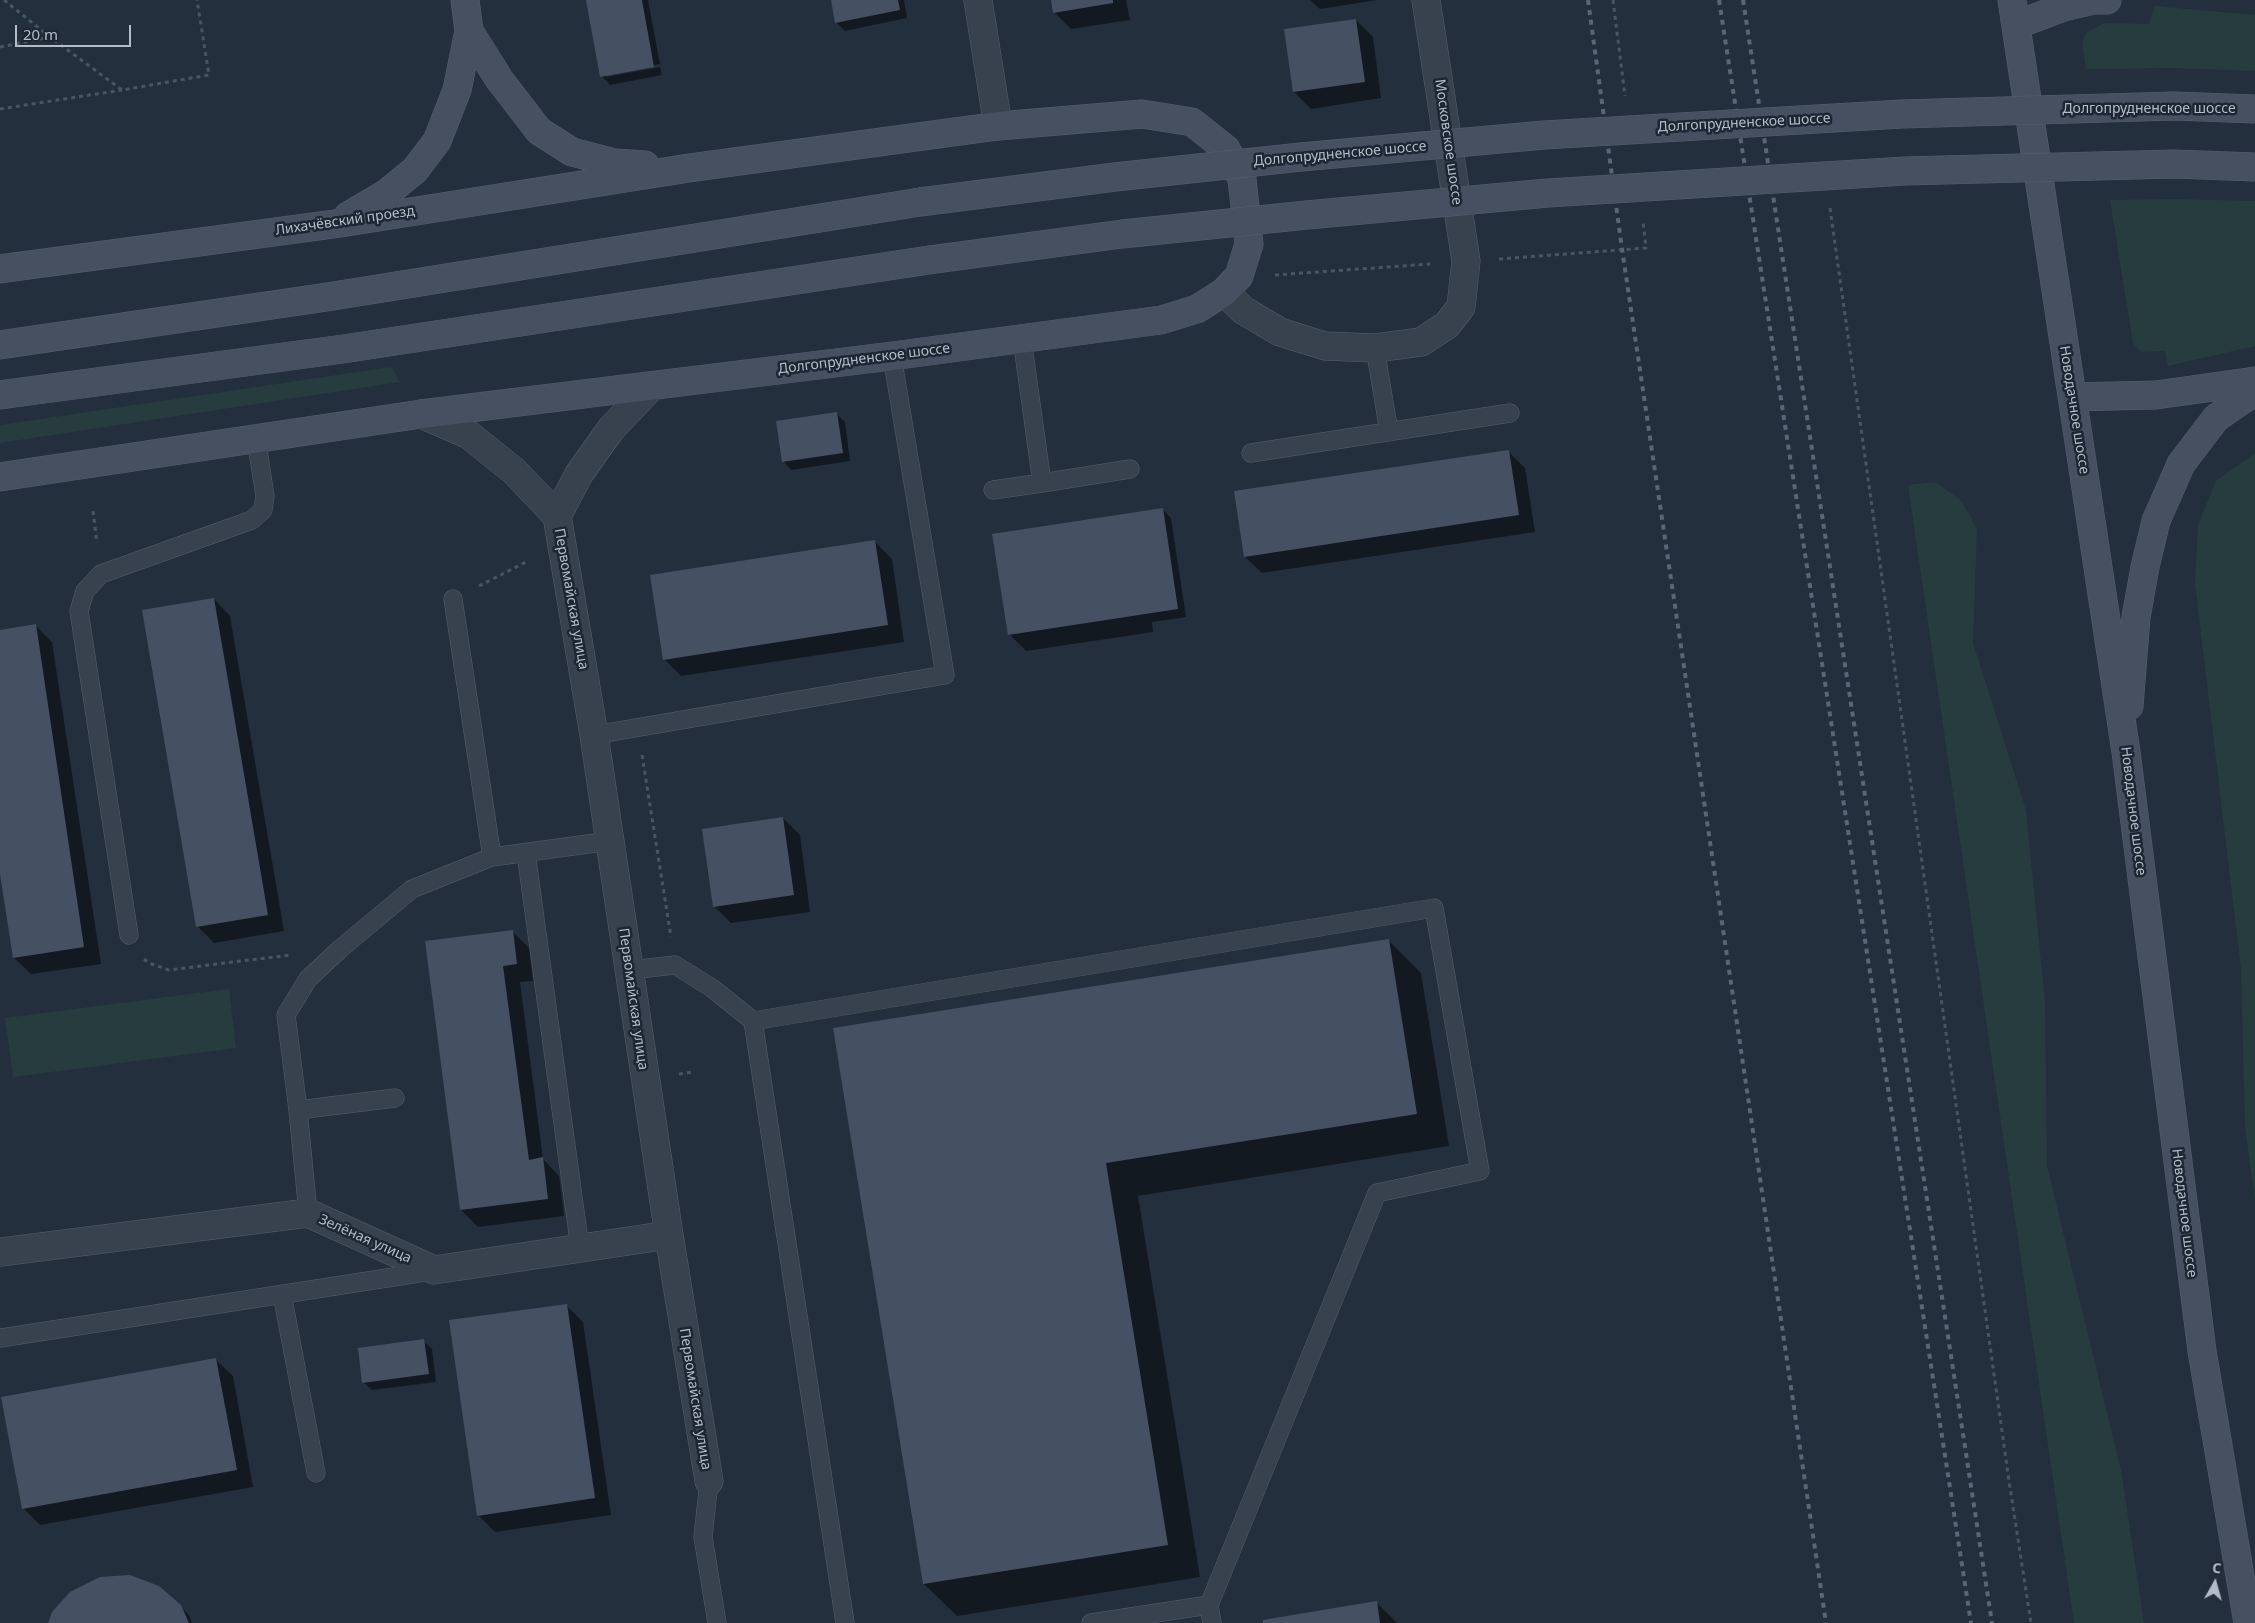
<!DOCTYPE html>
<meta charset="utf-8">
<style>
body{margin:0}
#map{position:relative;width:2255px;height:1623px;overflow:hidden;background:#242f3e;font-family:"Noto Sans",sans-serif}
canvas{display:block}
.north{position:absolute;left:2190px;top:1558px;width:50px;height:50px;-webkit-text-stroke:4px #1d2633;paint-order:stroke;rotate:7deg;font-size:14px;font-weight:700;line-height:20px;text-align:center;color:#b4bcc9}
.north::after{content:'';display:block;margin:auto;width:18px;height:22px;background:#b4bcc9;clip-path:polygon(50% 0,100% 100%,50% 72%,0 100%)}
.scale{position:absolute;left:15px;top:25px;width:116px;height:22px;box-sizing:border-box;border:2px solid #b4bcc9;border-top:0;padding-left:6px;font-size:15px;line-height:18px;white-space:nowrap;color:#b4bcc9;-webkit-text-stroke:4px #1d2633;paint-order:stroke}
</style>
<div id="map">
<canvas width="2255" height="1623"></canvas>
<div class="north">С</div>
<div class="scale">20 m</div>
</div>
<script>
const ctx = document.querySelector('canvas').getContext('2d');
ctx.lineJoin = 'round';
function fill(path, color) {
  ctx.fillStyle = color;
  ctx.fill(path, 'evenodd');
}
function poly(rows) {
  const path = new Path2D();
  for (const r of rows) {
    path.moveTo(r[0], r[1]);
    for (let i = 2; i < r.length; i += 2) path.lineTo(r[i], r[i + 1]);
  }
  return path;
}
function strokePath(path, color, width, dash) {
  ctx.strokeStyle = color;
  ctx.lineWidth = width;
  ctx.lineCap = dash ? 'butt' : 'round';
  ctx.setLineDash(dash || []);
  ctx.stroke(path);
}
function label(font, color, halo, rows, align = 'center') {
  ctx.font = font + ' "Noto Sans",sans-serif';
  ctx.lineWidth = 5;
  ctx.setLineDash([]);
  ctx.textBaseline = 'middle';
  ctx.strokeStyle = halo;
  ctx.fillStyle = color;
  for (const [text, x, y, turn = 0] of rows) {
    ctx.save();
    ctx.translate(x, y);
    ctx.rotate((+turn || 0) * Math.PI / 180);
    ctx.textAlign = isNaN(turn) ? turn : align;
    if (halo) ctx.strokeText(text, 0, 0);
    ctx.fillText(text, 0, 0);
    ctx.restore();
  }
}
fill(poly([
 [2155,6,2255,15,2255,71,2173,68,2086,69,2082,41,2086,33,2104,23,2149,24],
 [2173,199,2255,201,2255,346,2168,366,2165,351,2141,352,2133,343,2110,200],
 [391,367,400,382,0,443,0,425],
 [2255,453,2255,1199,2245,1128,2241,969,2195,583,2198,525,2216,481],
 [1935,482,1962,501,1977,529,1973,643,2026,810,2045,1003,2047,1166,2121,1470,2144,1623,2074,1623,1908,485],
 [229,989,236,1048,13,1077,5,1018]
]), '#263c3f');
fill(poly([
 [588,0,648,0,660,64,606,75,606,77,660,67,662,75,610,85,602,76],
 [832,0,904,0,907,18,845,31,836,22],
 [1052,0,1126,0,1130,20,1071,29,1054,12],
 [1310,0,1377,0,1320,9],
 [1356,20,1373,37,1381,98,1311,109,1294,92],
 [836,413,845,422,850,461,791,470,783,461],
 [1508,451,1525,468,1535,532,1262,573,1245,557],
 [1162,509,1171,518,1186,617,1152,622,1153,632,1026,651,1009,634],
 [875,542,892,559,904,642,681,676,664,659],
 [214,599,230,616,284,931,214,943,197,926],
 [36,626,52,642,101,964,31,974,14,958,0,866,0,631],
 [783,818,800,835,810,912,731,923,714,906],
 [512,931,529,948,533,981,520,982,543,1159,559,1176,564,1216,478,1227,461,1210,426,942],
 [1388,940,1421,973,1449,1146,1138,1196,1200,1577,957,1616,924,1584,834,1029],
 [566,1305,583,1322,611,1515,495,1532,478,1515],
 [423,1341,432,1349,436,1382,372,1390,363,1382],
 [216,1360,233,1376,253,1487,40,1525,23,1508],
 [1376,1602,1397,1623,1264,1623],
 [180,1606,189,1615,192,1623,49,1623]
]), '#0007');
fill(poly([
 [586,0,642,0,654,67,600,77],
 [831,0,898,0,900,10,835,23],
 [1051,0,1113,0,1113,3,1053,13],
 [1356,19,1365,82,1293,92,1284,29],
 [837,412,843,453,782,462,776,421],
 [1509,450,1519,515,1244,557,1234,491],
 [1163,508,1178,609,1008,635,992,534],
 [875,540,888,625,663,660,650,575],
 [214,598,268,915,196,927,142,610],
 [36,624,84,947,13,958,0,874,0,630],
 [783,817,794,895,713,907,702,829],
 [513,930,517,964,503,966,529,1160,543,1157,548,1199,460,1210,425,941],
 [1389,939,1417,1114,1106,1163,1168,1545,923,1584,833,1028],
 [567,1304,595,1498,477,1516,449,1320],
 [424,1339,429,1374,362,1383,358,1348],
 [216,1358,237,1470,22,1509,1,1397],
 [130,1575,159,1586,181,1605,189,1623,48,1623,52,1612,70,1592,100,1577],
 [1377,1601,1380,1623,1263,1623,1263,1620]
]), '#455162');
const lane = poly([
 [1022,339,1042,483,1130,469],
 [1375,348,1389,432],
 [1251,453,1510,413],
 [993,490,1042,483],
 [453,599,492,857,610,841],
 [594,735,945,675,892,356],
 [526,853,580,1248],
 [129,935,79,611,85,591,101,574,252,520,263,510,265,496,256,438],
 [630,970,675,965,712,988,753,1021,845,1623],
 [753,1021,1434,908,1480,1171,1377,1193,1209,1605],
 [298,1110,395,1098],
 [308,1213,298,1110,286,1015,308,979,340,949,412,889,492,857],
 [282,1294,316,1473],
 [0,1338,432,1271],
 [709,1481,703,1537,717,1623],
 [1091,1623,1209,1605,1212,1623]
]);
const street = poly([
 [978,0,998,126],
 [1224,292,1243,310,1280,332,1325,346,1375,348,1421,342,1447,325,1461,307,1466,261,1426,0],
 [421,414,469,435,514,471,557,516,594,735,669,1235,709,1481],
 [557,516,579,474,611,429,652,386],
 [0,1252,308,1213,434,1270,669,1235]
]);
const secondary = poly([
 [2012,0,2126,752,2202,1351,2248,1623],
 [2016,25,2064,7,2094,0,2107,0],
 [469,31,499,79,539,131,572,152,615,163,645,165],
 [348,216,387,193,415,170,437,141,457,90,469,31,465,0],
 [0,269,334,224,689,168,998,126,1142,114,1192,122,1226,149,1242,179,1249,244,1239,276,1224,292,1197,309,1161,320,892,356,421,414,0,477],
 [0,345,327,297,920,202],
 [0,395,343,349,929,260],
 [2072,397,2156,395,2255,381],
 [2129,706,2136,617,2145,567,2156,521,2181,464,2216,418,2255,391]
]);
strokePath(lane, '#565f6c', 19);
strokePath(street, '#565f6c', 29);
strokePath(secondary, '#565f6c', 29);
strokePath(poly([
 [4,0,50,37,122,90,209,75,197,0],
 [1613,0,1625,96],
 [0,47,50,37],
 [0,109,122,90],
 [1830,208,2009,1481,2031,1623],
 [1499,259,1646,248,1643,222],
 [1275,275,1430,264],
 [93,511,97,543],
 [479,586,526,562],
 [642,755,671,937],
 [144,959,149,963,169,970,290,955],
 [679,1074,693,1072]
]), '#44595c', 3, [4, 4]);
strokePath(lane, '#38414e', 18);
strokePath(street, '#38414e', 28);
strokePath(secondary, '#465061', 28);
strokePath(poly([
 [1588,0,1622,249,1826,1623],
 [1719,0,1971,1623],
 [1743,0,1992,1623]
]), '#5a6575', 4, [5, 5]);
const secondaryBridge = poly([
 [920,202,1115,177,1301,157,1544,135,1902,114,2174,106,2255,109],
 [929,260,1122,234,1307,215,1548,193,1905,171,2174,164,2255,167]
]);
strokePath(secondaryBridge, '#565f6c', 29, []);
strokePath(secondaryBridge, '#465061', 28);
label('14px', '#b4bcc9', '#1d2633', [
 ["Долгопрудненское шоссе",2149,109],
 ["Долгопрудненское шоссе",1744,123,-3],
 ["Московское шоссе",1448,142,82],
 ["Долгопрудненское шоссе",1340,154,-5],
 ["Лихачёвский проезд",345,221,-8],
 ["Долгопрудненское шоссе",864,359,-7],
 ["Новодачное шоссе",2074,410,81],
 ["Первомайская улица",571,599,80],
 ["Новодачное шоссе",2133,811,83],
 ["Первомайская улица",633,999,82],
 ["Новодачное шоссе",2184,1213,83],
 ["Зелёная улица",365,1239,24],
 ["Первомайская улица",695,1399,81]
]);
</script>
